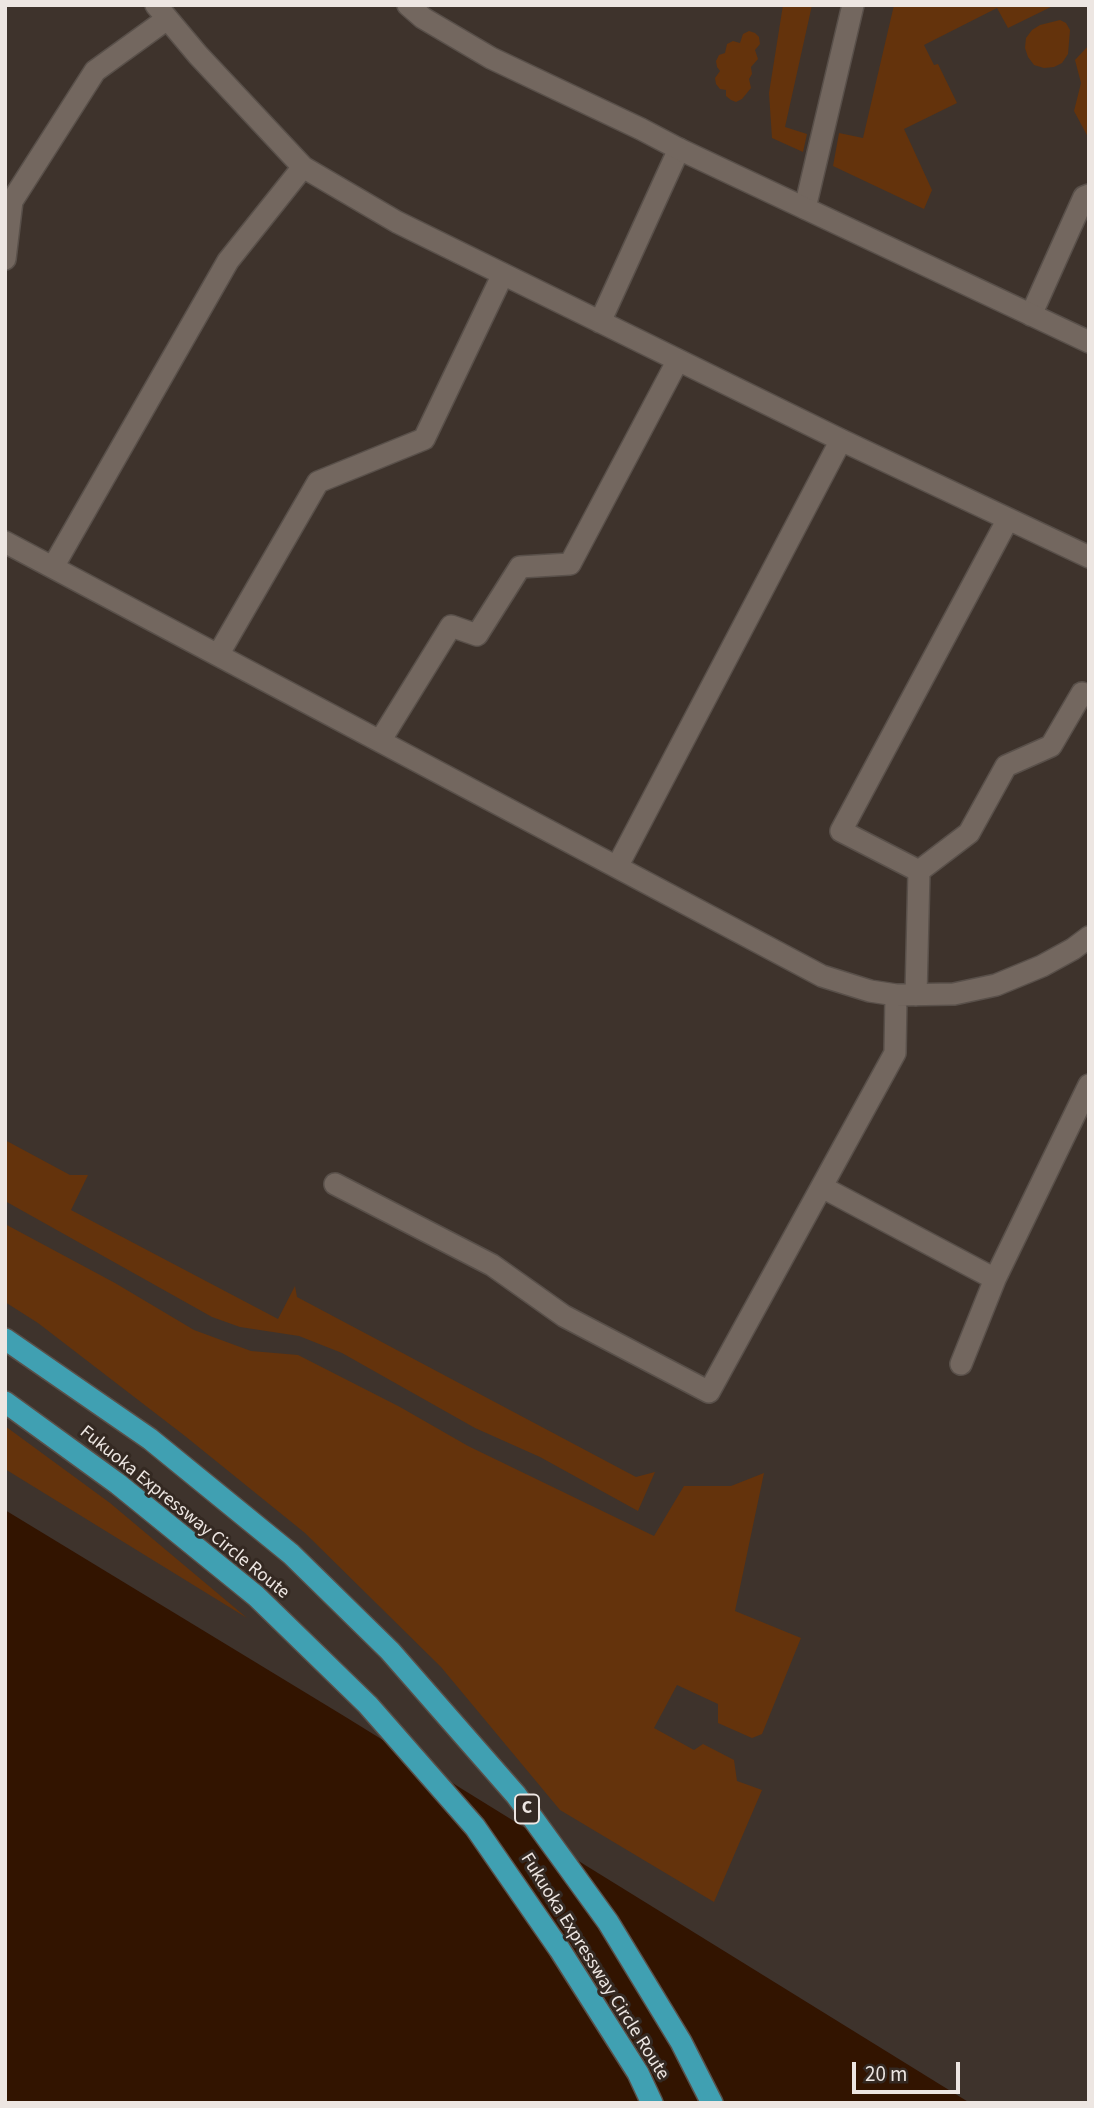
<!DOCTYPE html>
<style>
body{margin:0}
#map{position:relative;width:1094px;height:2108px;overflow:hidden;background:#3e332c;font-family:"Source Sans 3",sans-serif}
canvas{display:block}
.frame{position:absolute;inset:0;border:7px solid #ede6e2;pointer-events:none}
.scale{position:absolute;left:852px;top:2062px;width:108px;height:32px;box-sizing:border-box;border:4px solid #ede6e2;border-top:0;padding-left:9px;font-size:21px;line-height:24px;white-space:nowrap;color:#ede6e2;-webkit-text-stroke:5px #342922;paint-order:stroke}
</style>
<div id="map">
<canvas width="1094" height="2108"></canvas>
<div class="frame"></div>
<div class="scale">20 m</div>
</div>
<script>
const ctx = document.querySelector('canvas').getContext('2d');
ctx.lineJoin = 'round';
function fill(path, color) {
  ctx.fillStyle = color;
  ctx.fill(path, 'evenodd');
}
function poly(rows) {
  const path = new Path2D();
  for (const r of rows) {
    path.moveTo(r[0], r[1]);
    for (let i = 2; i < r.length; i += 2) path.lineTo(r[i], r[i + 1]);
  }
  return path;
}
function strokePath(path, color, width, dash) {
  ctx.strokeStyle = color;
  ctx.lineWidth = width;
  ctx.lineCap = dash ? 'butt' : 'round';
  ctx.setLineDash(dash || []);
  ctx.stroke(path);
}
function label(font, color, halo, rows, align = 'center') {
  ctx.font = font + ' "Source Sans 3",sans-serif';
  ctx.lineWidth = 6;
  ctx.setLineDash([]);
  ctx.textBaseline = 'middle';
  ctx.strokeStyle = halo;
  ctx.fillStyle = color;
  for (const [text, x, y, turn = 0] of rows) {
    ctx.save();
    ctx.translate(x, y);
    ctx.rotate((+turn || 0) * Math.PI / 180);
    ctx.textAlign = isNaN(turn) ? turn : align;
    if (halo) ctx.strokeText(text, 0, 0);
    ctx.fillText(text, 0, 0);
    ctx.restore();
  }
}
fill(poly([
 [783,5,812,5,785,127,807,134,803,152,772,138,769,93],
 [894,5,1055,5,1008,28,997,8,924,45,934,65,938,64,957,103,904,129,932,190,924,209,833,166,839,133,863,138],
 [1060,20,1066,23,1070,30,1068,54,1062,63,1054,67,1044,68,1034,65,1028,57,1025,48,1026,38,1032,30,1040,25],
 [749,31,755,33,759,37,760,44,755,50,758,59,751,67,752,74,749,79,751,88,742,99,736,102,731,100,726,96,726,90,720,89,716,84,715,78,720,71,717,67,716,61,719,55,725,53,727,44,733,41,740,43,743,34],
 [1089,45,1089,139,1074,111,1081,83,1075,60],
 [5,1140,70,1175,88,1175,71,1210,278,1319,295,1286,297,1297,636,1477,655,1472,638,1511,540,1457,475,1428,342,1353,299,1336,240,1327,212,1317,5,1201],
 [5,1224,115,1283,194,1330,251,1351,298,1355,400,1407,468,1446,654,1536,684,1486,731,1486,764,1473,735,1611,801,1638,762,1734,752,1738,718,1723,718,1704,677,1685,654,1728,694,1750,703,1744,734,1760,737,1781,762,1790,714,1902,560,1810,441,1667,305,1533,185,1436,38,1323,5,1302],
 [5,1426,110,1503,247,1618,5,1469]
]), '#64330c');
fill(poly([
 [5,1510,344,1716,970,2103,5,2103]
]), '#321400');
const lane = poly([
 [805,208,853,5],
 [1031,315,1084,197,1089,195]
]);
const street = poly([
 [156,5,198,55,303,167,397,222,841,440,1089,557],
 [5,259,12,201,95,71,167,19],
 [600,322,679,149],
 [5,542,822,976,870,991,896,995,954,994,996,985,1042,966,1073,949,1089,937],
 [53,567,228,261,303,167],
 [218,655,318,482,424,439,503,274],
 [380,741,451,626,477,635,520,567,570,564,678,360],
 [617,867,841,440],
 [919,871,969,833,1006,766,1051,746,1082,693,1089,696],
 [916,995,919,871,841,831,1008,519],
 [335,1184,492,1265,564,1316,709,1392,895,1053,896,995],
 [822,1187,995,1279],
 [961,1364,995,1279,1089,1085]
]);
const secondary = poly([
 [408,5,423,18,491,58,641,129,679,149,1089,342]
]);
const highway = poly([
 [5,1339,150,1439,291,1554,390,1651,516,1795,608,1922,681,2042,712,2103],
 [5,1402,118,1484,256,1596,368,1705,475,1827,560,1950,638,2073,652,2103]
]);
strokePath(lane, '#59504a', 24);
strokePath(street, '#59504a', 24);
strokePath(secondary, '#59504a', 24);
strokePath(highway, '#59504a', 24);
strokePath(lane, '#73675f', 21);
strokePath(street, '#73675f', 21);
strokePath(secondary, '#73675f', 21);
strokePath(highway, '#40a0b2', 21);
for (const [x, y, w] of [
 [527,1809,24]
]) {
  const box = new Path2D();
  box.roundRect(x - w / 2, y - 14.5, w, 29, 5);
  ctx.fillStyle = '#342922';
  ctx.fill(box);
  strokePath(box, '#ede6e2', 2);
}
label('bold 18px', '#ede6e2', null, [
 ["C",527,1809]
]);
label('19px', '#ede6e2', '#342922', [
 ["Fukuoka Expressway Circle Route",184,1513,39],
 ["Fukuoka Expressway Circle Route",594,1967,58]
]);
</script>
